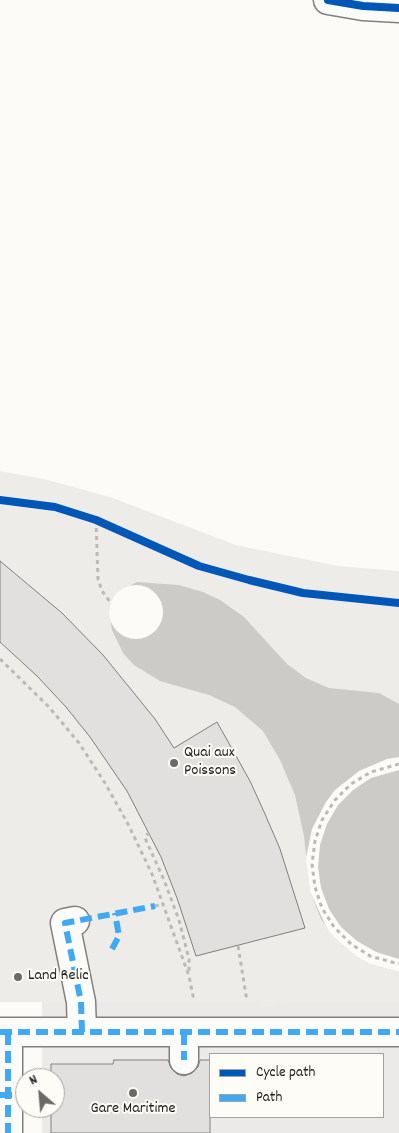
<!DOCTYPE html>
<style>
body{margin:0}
#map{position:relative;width:399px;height:1133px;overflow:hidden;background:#fcfbf8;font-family:Dekko,sans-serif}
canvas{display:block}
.legend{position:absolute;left:209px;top:1053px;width:175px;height:65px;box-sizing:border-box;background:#fdfcf7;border:1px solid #a3a29f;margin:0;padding:6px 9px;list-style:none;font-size:15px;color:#1c1c1c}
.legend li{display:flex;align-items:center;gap:10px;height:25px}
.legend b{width:25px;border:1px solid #a3a29f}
.north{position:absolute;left:15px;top:1068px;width:50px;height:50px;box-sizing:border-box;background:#fdfcf7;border:1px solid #a3a29f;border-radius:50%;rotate:333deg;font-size:14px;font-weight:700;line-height:20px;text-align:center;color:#1c1c1c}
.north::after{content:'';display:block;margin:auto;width:18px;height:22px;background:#6a6a69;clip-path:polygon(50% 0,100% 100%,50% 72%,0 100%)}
</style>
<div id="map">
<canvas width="399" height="1133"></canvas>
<ul class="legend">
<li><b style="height:6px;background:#0057b8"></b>Cycle path</li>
<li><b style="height:6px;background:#3fa9f5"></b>Path</li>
</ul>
<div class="north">N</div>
</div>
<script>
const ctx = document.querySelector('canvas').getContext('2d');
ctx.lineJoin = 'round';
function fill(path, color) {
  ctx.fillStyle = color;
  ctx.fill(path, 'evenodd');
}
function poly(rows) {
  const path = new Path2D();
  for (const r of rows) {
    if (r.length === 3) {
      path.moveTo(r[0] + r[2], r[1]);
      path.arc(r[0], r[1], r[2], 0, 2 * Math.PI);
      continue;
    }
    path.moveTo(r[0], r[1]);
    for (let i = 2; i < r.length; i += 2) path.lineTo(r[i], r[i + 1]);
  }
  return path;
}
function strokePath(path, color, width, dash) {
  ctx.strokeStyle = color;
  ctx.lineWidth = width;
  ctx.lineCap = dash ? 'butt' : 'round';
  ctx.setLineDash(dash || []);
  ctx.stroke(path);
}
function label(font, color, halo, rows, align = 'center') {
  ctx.font = font + ' Dekko,sans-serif';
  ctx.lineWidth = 4;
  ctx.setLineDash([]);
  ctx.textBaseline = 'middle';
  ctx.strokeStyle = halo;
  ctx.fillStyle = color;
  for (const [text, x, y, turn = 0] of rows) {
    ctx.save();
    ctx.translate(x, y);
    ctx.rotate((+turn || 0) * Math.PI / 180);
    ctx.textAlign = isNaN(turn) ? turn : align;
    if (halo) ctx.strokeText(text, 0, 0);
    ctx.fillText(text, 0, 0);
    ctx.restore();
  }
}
fill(poly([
 [42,1002,399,1002,399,1133,42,1133,42,1108,55,1108,55,1078,42,1078],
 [210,1054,383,1054,383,1117,210,1117]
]), '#ebeae8');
fill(poly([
 [0,471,44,479,110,497,236,545,338,566,399,571,399,1002,295,1002,280,1004,280,1002,275,1002,276,1006,259,1008,258,1002,0,1002]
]), '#edece8');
fill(poly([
 [137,582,179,585,203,592,220,600,244,617,287,664,306,678,329,688,379,693,399,704,399,972,370,964,357,957,337,940,321,919,310,892,304,836,295,795,280,760,263,731,235,707,209,695,160,681,134,665,123,653,112,630,109,608,118,592]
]), '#cccbc7');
fill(poly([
 [136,612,27],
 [399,757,399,770,371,778,353,790,338,805,327,824,320,845,318,867,321,888,329,909,341,927,357,941,376,952,399,959,399,972,370,964,357,957,337,940,328,930,310,892,306,858,312,829,326,802,335,790,359,771,387,759]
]), '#fcfbf8');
const building = poly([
 [0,561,62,613,103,655,155,719,174,748,217,722,250,781,265,814,280,849,305,928,196,956,177,898,161,857,127,791,90,737,66,707,37,676,0,642,0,561],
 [114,1060,168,1060,171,1068,177,1074,184,1076,192,1073,198,1067,200,1060,210,1060,210,1133,51,1133,51,1108,55,1108,55,1078,51,1078,51,1064,113,1064,114,1060]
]);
fill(building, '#e1e0de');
strokePath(building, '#81807f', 1);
const pedestrian = poly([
 [75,921,65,923,81,1002,82,1032],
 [0,1032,399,1032],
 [8,1033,8,1133],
 [184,1033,184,1060]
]);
const minor = poly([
 [328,0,363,6,399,8]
]);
strokePath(pedestrian, '#81807f', 31);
strokePath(minor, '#81807f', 31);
strokePath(poly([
 [96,520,98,579,102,591,111,603],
 [0,659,49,707,79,743,105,783,128,824,152,874,189,976,194,1001],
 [399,764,371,772,351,784,335,800,322,820,315,841,312,864,315,887,322,908,334,927,351,944,370,956,399,964],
 [149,832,145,838,164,880,179,920,189,959,189,973],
 [155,906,164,904],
 [238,946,247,1001]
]), '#bbbab8', 3, [4, 4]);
strokePath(pedestrian, '#fbfbf9', 28);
strokePath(minor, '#fbfbf9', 28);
strokePath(poly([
 [112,949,119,936,115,913],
 [0,1032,399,1032],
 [82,1032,81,1002,65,923,155,906],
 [8,1033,8,1133],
 [184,1033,184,1060],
 [0,1095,25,1095]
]), '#3fa9f5', 6, [12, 6]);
strokePath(poly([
 [328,0,363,6,399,8],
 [0,500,55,507,96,520,199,566,249,580,303,593,399,603]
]), '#0057b8', 8);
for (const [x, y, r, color] of [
 [174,763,5,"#6a6a69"],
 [18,977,5,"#6a6a69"],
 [133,1093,5,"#6a6a69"]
]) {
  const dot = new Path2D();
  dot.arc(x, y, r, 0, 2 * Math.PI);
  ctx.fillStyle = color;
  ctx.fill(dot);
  strokePath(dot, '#fdfcf7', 2);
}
label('16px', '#1c1c1c', '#fdfcf7', [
 ["Quai aux",184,754],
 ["Poissons",184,772],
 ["Land Relic",28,977],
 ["Gare Maritime",133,1110,"center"]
], 'left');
</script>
